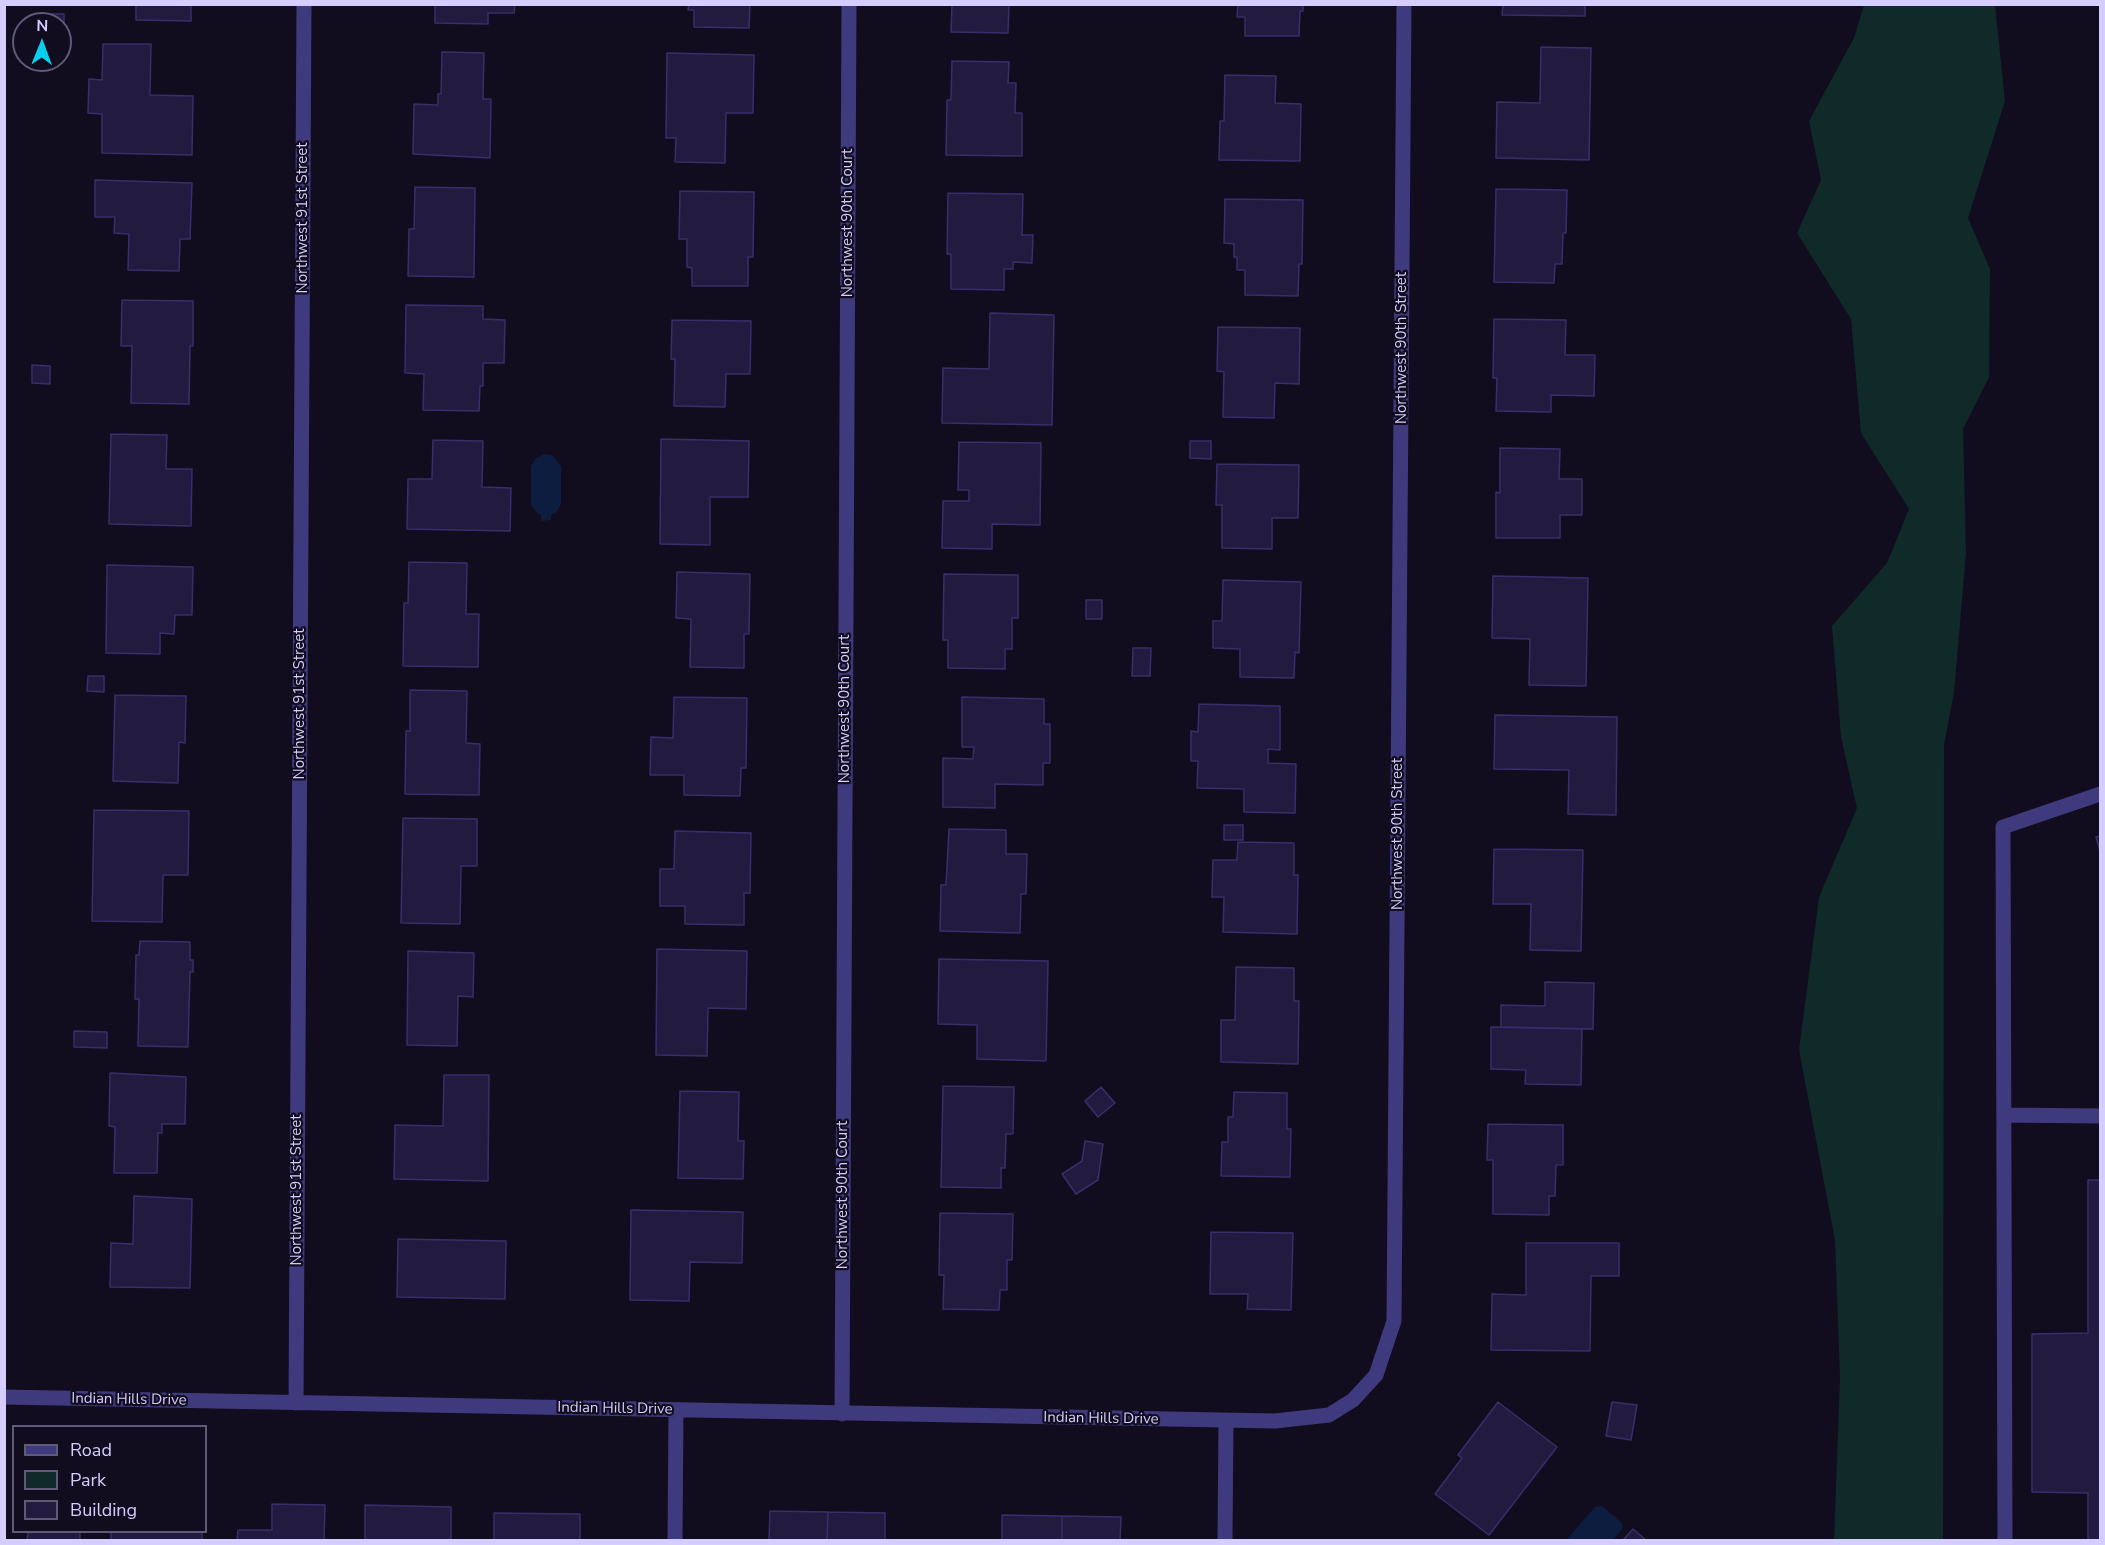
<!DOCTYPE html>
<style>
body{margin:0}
#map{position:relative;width:2105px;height:1545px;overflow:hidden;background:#110d1f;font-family:"Nunito Sans",sans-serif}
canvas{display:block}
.frame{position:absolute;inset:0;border:6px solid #d4cdfd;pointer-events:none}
.legend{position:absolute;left:12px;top:1425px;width:195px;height:108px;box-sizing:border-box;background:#110d1f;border:2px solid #5f5a78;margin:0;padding:8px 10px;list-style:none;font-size:18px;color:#d4cdfd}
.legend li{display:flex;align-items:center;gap:12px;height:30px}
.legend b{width:30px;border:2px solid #5f5a78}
.north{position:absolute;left:12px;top:12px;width:60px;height:60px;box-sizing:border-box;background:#110d1f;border:2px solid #5f5a78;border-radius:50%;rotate:1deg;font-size:16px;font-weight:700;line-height:24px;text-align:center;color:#d4cdfd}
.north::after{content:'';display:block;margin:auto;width:21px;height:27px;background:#07d0ef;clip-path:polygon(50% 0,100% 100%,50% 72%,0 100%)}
</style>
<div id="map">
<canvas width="2105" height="1545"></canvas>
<div class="frame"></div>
<ul class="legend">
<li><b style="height:8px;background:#3f3a7d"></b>Road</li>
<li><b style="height:16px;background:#102929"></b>Park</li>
<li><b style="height:16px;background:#231a40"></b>Building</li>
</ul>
<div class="north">N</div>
</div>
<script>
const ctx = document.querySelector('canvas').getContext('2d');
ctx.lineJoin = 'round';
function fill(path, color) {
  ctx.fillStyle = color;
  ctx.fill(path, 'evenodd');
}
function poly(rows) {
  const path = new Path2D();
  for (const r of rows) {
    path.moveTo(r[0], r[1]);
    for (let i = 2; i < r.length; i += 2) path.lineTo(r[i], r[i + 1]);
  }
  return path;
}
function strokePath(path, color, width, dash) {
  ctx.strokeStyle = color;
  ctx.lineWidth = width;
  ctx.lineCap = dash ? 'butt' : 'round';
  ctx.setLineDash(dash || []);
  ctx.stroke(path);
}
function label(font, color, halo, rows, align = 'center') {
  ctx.font = font + ' "Nunito Sans",sans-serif';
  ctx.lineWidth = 4.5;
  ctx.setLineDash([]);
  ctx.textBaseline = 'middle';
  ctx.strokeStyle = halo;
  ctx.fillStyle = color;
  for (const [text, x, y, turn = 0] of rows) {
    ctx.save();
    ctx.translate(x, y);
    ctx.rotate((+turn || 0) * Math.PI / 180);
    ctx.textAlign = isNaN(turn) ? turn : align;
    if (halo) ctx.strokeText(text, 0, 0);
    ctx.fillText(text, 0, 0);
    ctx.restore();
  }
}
fill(poly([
 [1864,5,1995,5,2005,101,1968,218,1990,269,1989,377,1963,429,1966,553,1954,693,1944,745,1943,1540,1834,1540,1840,1378,1835,1240,1799,1050,1819,897,1857,808,1841,737,1832,626,1887,563,1909,509,1861,433,1851,319,1797,233,1821,180,1809,121,1854,38]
]), '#102929');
fill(poly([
 [545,454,552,455,561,466,561,504,556,513,551,515,551,520,541,521,541,515,536,512,531,504,531,466,536,458],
 [1602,1506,1622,1523,1622,1529,1613,1540,1566,1540,1595,1507]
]), '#0c1d3f');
const building = poly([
 [136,4,191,4,191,21,136,20,136,4],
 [435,4,515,4,514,13,488,13,488,24,435,23,435,4],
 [689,4,750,4,749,28,694,27,694,10,688,10,689,4],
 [952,4,1009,4,1008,33,951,32,952,4],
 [1238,4,1303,4,1303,11,1300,11,1299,36,1245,36,1245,17,1237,17,1238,4],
 [1503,4,1585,4,1585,16,1502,15,1503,4],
 [49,14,64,14,64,28,60,28,60,24,48,24,49,14],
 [103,44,151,44,150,95,193,96,192,155,102,153,102,114,88,113,89,79,102,80,103,44],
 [1541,47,1591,48,1589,160,1496,158,1497,102,1540,103,1541,47],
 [442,52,484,53,483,99,491,99,490,158,413,154,414,104,438,105,438,94,441,94,442,52],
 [667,53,754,55,753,113,726,113,725,163,675,162,676,138,666,138,667,53],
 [952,61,1009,62,1008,83,1016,83,1015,113,1022,113,1022,156,946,155,947,100,951,100,952,61],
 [1225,75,1276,76,1275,103,1301,104,1300,161,1219,160,1220,121,1224,121,1225,75],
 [95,180,192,183,190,239,180,239,179,271,128,270,129,234,114,233,115,217,95,217,95,180],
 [415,187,475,188,474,277,408,276,409,229,414,229,415,187],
 [1496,189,1567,190,1566,233,1563,233,1562,264,1555,264,1554,283,1494,282,1496,189],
 [680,191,754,192,753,257,748,257,748,286,692,286,692,268,687,267,687,239,679,239,680,191],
 [948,193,1023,194,1022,235,1033,235,1032,263,1013,262,1013,269,1004,269,1004,290,951,289,951,254,947,254,948,193],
 [1225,199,1303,200,1302,264,1299,264,1298,296,1245,295,1245,270,1237,270,1237,257,1234,257,1234,244,1224,243,1225,199],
 [122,300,193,301,193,346,190,346,189,404,131,403,132,346,121,346,122,300],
 [406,305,483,306,483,319,505,320,504,363,483,363,483,386,480,386,479,411,423,410,424,374,405,373,406,305],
 [990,313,1054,315,1052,425,942,423,943,368,989,369,990,313],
 [1494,319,1566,320,1565,355,1595,355,1594,396,1551,395,1551,412,1496,411,1497,378,1493,378,1494,319],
 [672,320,751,321,750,374,726,374,725,407,674,406,675,359,671,359,672,320],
 [1218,327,1300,328,1299,384,1275,383,1274,418,1223,417,1224,372,1217,371,1218,327],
 [32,365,50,366,50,384,32,383,32,365],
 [111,434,167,435,166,469,192,469,191,526,109,524,111,434],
 [661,439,749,441,748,497,710,497,710,545,660,544,661,439],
 [433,440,483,441,482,487,511,488,510,531,407,529,408,479,432,479,433,440],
 [1190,441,1211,441,1211,459,1190,458,1190,441],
 [959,442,1041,443,1040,525,992,524,992,549,942,548,943,501,969,501,969,490,958,490,959,442],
 [1500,448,1560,449,1559,479,1582,479,1582,515,1560,515,1560,538,1496,538,1496,492,1500,493,1500,448],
 [1217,464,1299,465,1298,518,1272,518,1272,549,1222,548,1222,505,1216,505,1217,464],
 [409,562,467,563,466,614,479,614,478,667,403,666,404,603,408,603,409,562],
 [107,565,193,567,192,615,175,615,174,634,160,633,160,654,106,653,107,565],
 [677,572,750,574,749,634,744,634,744,668,690,667,691,619,676,618,677,572],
 [944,574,1018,575,1018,618,1012,618,1012,649,1005,649,1005,669,948,668,948,640,943,640,944,574],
 [1493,576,1588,578,1586,686,1529,685,1530,639,1492,638,1493,576],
 [1223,580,1301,582,1299,653,1295,652,1294,678,1240,677,1240,649,1213,648,1213,621,1222,621,1223,580],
 [1086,600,1102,600,1102,619,1086,619,1086,600],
 [1133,648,1151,648,1150,676,1132,676,1133,648],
 [88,676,104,676,104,692,87,691,88,676],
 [410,690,467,691,466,743,480,744,479,795,405,794,406,731,410,731,410,690],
 [115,695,186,696,185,743,179,742,178,783,113,781,115,695],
 [674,697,747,698,746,768,741,768,740,796,684,795,684,775,650,775,651,737,673,738,674,697],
 [962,697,1044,699,1044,724,1050,724,1050,763,1043,763,1043,785,995,784,995,808,943,807,943,758,973,759,974,747,962,747,962,697],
 [1199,704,1280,706,1280,750,1268,749,1268,763,1296,764,1295,813,1244,812,1244,789,1197,788,1198,761,1191,761,1191,731,1198,732,1199,704],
 [1495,715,1617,717,1616,815,1568,814,1569,770,1494,769,1495,715],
 [94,810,189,811,188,875,163,875,162,922,92,921,94,810],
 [403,818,477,819,477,866,461,866,460,924,401,923,403,818],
 [1224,825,1243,825,1243,840,1224,840,1224,825],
 [949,829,1006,830,1006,854,1027,854,1026,894,1021,894,1020,933,940,931,941,885,946,885,949,829],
 [675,831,751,833,750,893,744,893,744,925,685,924,685,906,660,906,660,869,674,869,675,831],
 [2100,836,2100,851,2096,837,2100,836],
 [1238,842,1294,843,1294,875,1298,875,1297,934,1223,932,1224,897,1212,897,1213,860,1237,860,1238,842],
 [1494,849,1583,850,1581,951,1530,950,1531,904,1493,904,1494,849],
 [140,941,190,942,190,960,193,960,193,972,190,972,188,1047,138,1046,139,999,135,999,136,955,139,955,140,941],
 [657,949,747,951,746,1009,708,1008,707,1056,656,1055,657,949],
 [408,951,474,953,473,997,458,996,457,1046,407,1045,408,951],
 [939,959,1048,961,1046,1061,977,1059,977,1025,938,1024,939,959],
 [1236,967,1294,968,1294,1001,1299,1001,1298,1064,1221,1062,1221,1020,1235,1020,1236,967],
 [1545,982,1594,983,1593,1029,1501,1027,1501,1005,1545,1006,1545,982],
 [1491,1027,1582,1029,1581,1085,1525,1084,1526,1070,1491,1069,1491,1027],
 [74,1031,107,1032,107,1048,74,1047,74,1031],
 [110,1073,186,1077,185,1124,162,1124,162,1133,158,1133,157,1173,114,1173,115,1127,109,1126,110,1073],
 [444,1075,489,1075,488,1181,394,1179,395,1125,443,1126,444,1075],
 [943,1086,1014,1087,1013,1134,1006,1134,1005,1168,1001,1168,1001,1188,941,1187,943,1086],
 [1101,1087,1115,1103,1098,1117,1085,1101,1101,1087],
 [680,1091,739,1092,738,1141,744,1141,743,1179,678,1178,680,1091],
 [1234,1092,1287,1093,1287,1129,1291,1129,1290,1177,1221,1176,1222,1142,1228,1142,1228,1117,1233,1117,1234,1092],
 [1488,1124,1563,1125,1563,1165,1556,1165,1555,1196,1549,1196,1549,1215,1493,1214,1493,1160,1487,1160,1488,1124],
 [1085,1141,1103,1144,1098,1180,1076,1194,1062,1174,1082,1161,1085,1141],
 [2088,1180,2100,1180,2100,1540,2088,1540,2088,1493,2032,1492,2032,1334,2088,1333,2088,1180],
 [134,1196,192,1199,190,1288,110,1287,111,1243,133,1244,134,1196],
 [631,1210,743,1212,742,1263,690,1262,689,1301,630,1300,631,1210],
 [940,1213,1013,1214,1012,1260,1007,1260,1007,1290,1000,1290,999,1310,943,1309,944,1275,939,1275,940,1213],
 [1211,1232,1293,1233,1291,1310,1247,1309,1248,1294,1210,1294,1211,1232],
 [398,1239,506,1241,505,1299,397,1297,398,1239],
 [1526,1243,1619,1243,1619,1276,1591,1276,1590,1351,1491,1350,1492,1294,1526,1295,1526,1243],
 [1498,1402,1557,1447,1489,1535,1435,1494,1462,1458,1458,1455,1498,1402],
 [1612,1402,1637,1405,1631,1440,1606,1436,1612,1402],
 [272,1504,325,1505,324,1540,237,1540,238,1530,272,1530,272,1504],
 [365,1505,451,1507,451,1540,365,1540,365,1505],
 [770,1511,828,1512,827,1540,769,1540,770,1511],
 [828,1512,885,1513,885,1540,827,1540,828,1512],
 [494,1513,580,1514,580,1540,494,1540,494,1513],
 [1002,1515,1062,1516,1062,1540,1002,1540,1002,1515],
 [1062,1516,1121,1517,1120,1540,1062,1540,1062,1516],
 [1633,1529,1646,1540,1623,1540,1633,1529],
 [28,1532,80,1532,80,1540,4,1540,27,1540,28,1532],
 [111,1532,202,1532,202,1540,111,1540,111,1532]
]);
fill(building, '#231a40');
strokePath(building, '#3b2d6b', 1.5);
strokePath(poly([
 [2004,1115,2100,1116],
 [2005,1540,2003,827,2100,794]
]), '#3f3a7d', 15);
strokePath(poly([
 [4,1397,1275,1421,1329,1415,1353,1400,1376,1375,1394,1321,1404,4],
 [296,1403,304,4],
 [842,1414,849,4],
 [675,1540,676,1410],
 [1225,1540,1226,1421]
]), '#3f3a7d', 15);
label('15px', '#d4cdfd', '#110d1f', [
 ["Northwest 91st Street",303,218,-90],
 ["Northwest 90th Court",848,223,-90],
 ["Northwest 90th Street",1402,348,-90],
 ["Northwest 91st Street",300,704,-90],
 ["Northwest 90th Court",845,709,-90],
 ["Northwest 90th Street",1398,834,-90],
 ["Northwest 91st Street",297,1190,-90],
 ["Northwest 90th Court",843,1195,-90],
 ["Indian Hills Drive",129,1400,1],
 ["Indian Hills Drive",615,1409,1],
 ["Indian Hills Drive",1101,1419,1]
]);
</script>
